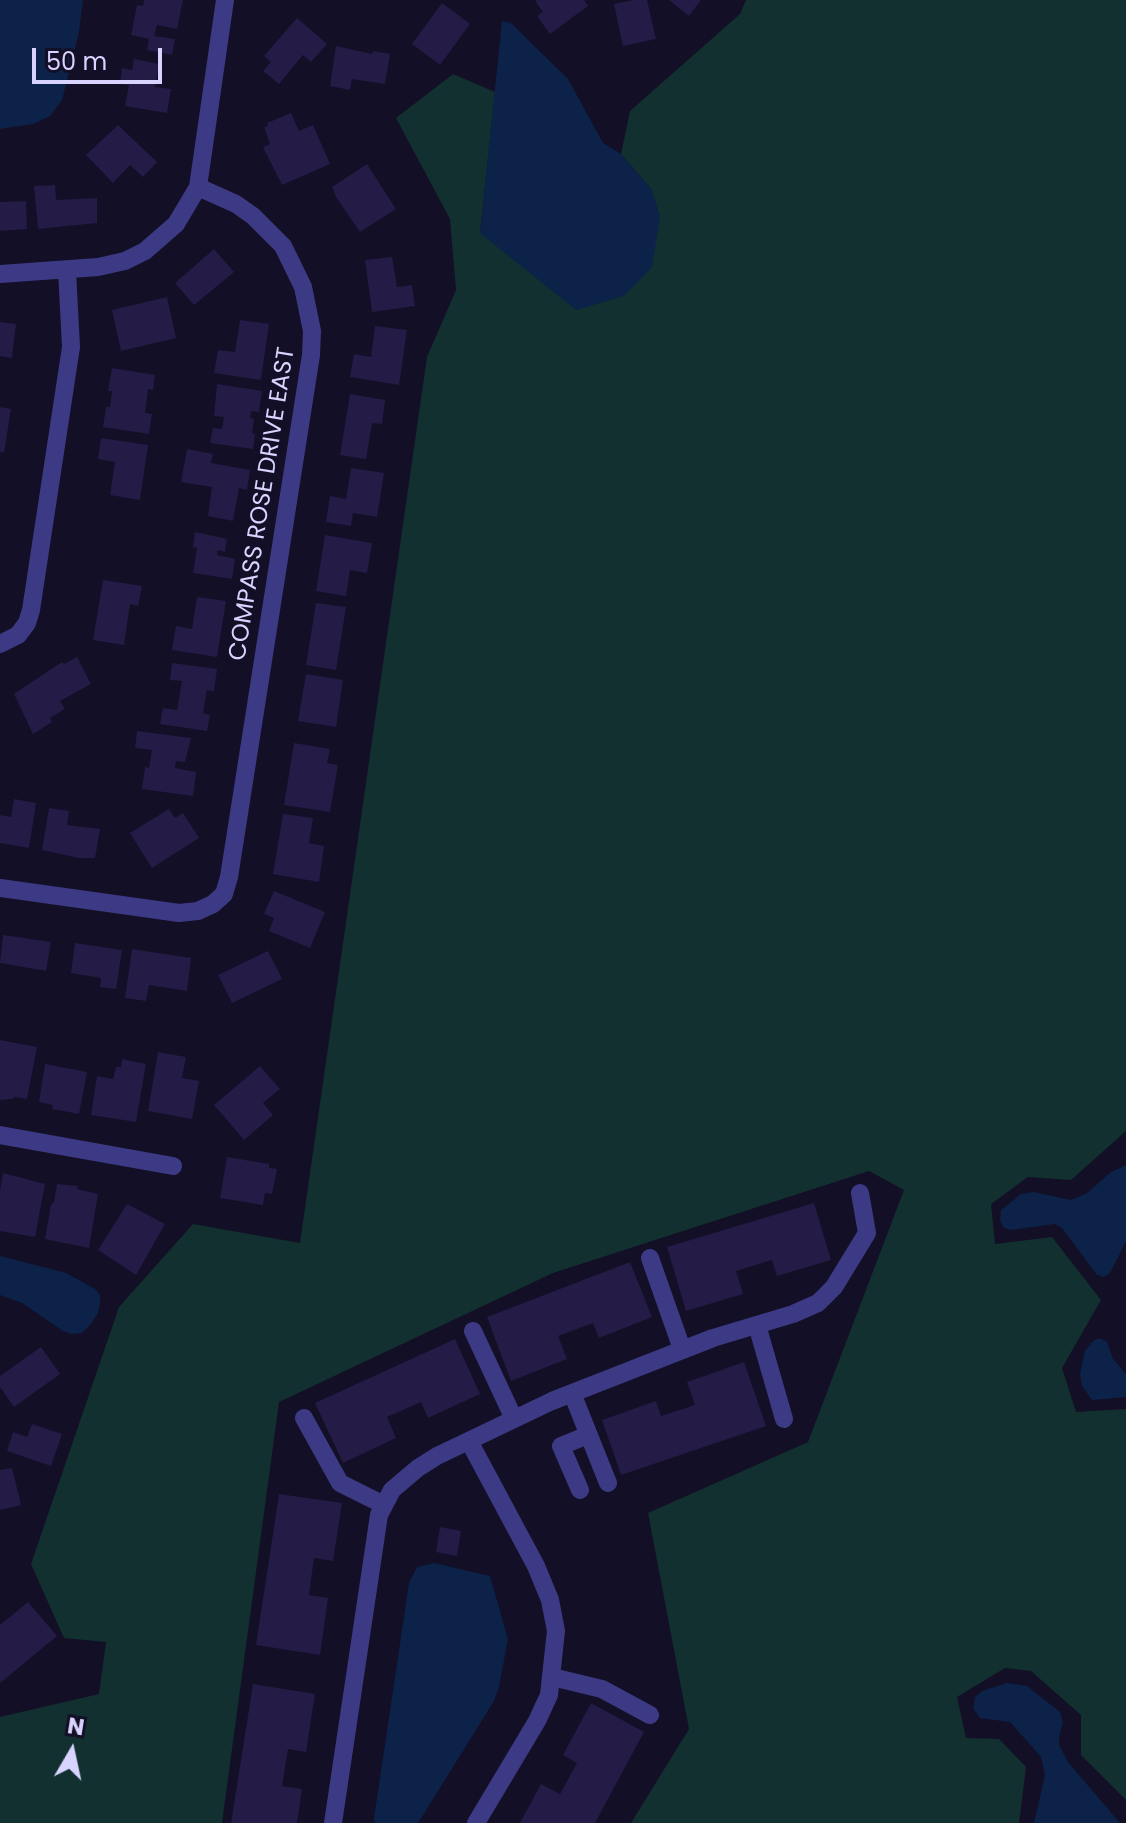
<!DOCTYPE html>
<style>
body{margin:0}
#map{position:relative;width:1126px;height:1823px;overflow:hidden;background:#130f26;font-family:Poppins,sans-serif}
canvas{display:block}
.north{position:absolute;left:32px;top:1711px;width:80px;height:80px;-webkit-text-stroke:6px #130f26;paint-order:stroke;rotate:9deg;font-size:22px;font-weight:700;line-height:32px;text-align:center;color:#d9d4ff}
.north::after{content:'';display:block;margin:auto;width:28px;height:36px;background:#d9d4ff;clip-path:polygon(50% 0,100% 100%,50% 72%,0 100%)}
.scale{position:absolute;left:32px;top:48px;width:130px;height:36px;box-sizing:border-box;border:4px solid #d9d4ff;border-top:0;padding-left:10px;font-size:24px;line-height:28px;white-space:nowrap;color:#d9d4ff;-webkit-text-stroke:6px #130f26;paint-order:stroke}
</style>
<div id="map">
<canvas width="1126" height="1823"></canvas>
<div class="north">N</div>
<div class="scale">50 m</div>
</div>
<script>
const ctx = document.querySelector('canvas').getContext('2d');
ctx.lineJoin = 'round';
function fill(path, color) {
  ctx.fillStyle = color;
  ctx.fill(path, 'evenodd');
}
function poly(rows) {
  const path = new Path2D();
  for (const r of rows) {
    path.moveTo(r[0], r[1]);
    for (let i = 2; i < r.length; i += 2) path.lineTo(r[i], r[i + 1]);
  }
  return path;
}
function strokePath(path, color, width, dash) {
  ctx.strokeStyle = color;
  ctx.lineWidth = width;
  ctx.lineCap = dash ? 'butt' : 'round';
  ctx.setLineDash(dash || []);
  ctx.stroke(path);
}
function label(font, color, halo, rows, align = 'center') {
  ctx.font = font + ' Poppins,sans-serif';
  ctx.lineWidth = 7;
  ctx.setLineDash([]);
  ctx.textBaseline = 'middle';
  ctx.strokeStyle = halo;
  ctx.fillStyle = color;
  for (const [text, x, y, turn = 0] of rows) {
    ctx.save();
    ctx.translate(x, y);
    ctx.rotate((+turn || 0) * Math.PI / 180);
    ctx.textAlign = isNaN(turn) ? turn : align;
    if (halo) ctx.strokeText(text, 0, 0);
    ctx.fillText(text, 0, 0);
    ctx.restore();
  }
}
fill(poly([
 [746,0,1126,0,1126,1131,1071,1180,1028,1177,991,1204,995,1244,1052,1237,1101,1300,1062,1368,1076,1412,1126,1409,1126,1800,1081,1755,1081,1715,1031,1671,1005,1668,957,1697,966,1738,999,1739,1026,1767,1019,1823,631,1823,689,1729,648,1513,808,1442,904,1190,869,1171,553,1273,279,1402,222,1823,0,1823,0,1717,99,1694,106,1642,64,1638,31,1564,119,1307,193,1224,300,1243,427,357,456,290,450,219,396,118,453,74,495,92,480,233,652,190,621,154,630,111,740,14]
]), '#12302f');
fill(poly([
 [0,0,83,0,79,32,62,100,50,116,33,124,0,129],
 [502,21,511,23,568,79,603,143,621,154,652,190,660,216,652,267,624,296,576,310,480,233],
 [1126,1165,1126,1241,1110,1273,1104,1277,1097,1275,1062,1228,1055,1224,1010,1230,1003,1227,1000,1220,1001,1210,1021,1194,1033,1192,1071,1200,1086,1194,1111,1172],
 [0,1256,66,1273,95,1289,100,1295,100,1303,98,1313,90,1325,82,1333,72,1334,63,1331,22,1303,0,1295],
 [1099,1338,1107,1342,1113,1359,1126,1374,1126,1397,1092,1400,1082,1386,1080,1374,1085,1351,1093,1341],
 [434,1563,490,1576,508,1639,499,1687,494,1701,418,1823,375,1823,374,1818,409,1583,417,1567],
 [1007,1683,1027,1686,1060,1712,1063,1723,1059,1737,1059,1745,1068,1762,1120,1823,1034,1823,1045,1775,1041,1757,1010,1722,980,1718,973,1708,975,1697,982,1691]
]), '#0c2248');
fill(poly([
 [144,0,183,0,177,29,157,25,154,36,175,39,172,55,147,50,149,39,131,35,137,5,143,6],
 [537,0,584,0,588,6,550,34,537,16,543,12,535,1],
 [633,0,647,0,656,39,623,46,614,4],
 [669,0,701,0,689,16],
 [442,3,470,24,440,65,412,44],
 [297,18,327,44,311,62,303,55,279,84,263,71,271,62,264,56],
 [336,46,372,54,373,51,390,54,385,84,352,79,350,90,330,86],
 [134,59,159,64,155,87,171,89,167,113,125,106,129,85,120,84,122,68,132,70],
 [291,113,299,131,313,125,330,164,282,185,263,147,270,144,264,127,268,126,267,123],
 [118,125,157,162,143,177,130,165,113,183,86,155],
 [367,164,396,209,360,232,336,197,332,187],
 [55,185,56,200,97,198,97,223,38,229,34,186],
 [26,201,27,229,0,231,0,202],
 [214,249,234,272,194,305,175,283],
 [392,257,397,287,412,285,415,306,372,312,365,260],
 [167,297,176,338,121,351,112,310],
 [240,320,269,324,261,380,214,373,218,350,235,352],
 [0,322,16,324,12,358,0,356],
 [375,326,407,330,399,385,350,377,354,354,371,357],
 [112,368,155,375,153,390,148,389,145,413,152,414,149,434,103,427,106,407,110,407,112,391,108,391],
 [217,384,262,391,259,412,251,411,250,418,254,419,252,433,255,434,253,449,210,443,213,428,222,429,224,417,214,416],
 [350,394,385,400,382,424,372,423,366,459,340,455],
 [0,407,11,409,4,453,0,452],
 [101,438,148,445,140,500,110,495,115,462,98,459],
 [187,449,213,454,211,463,250,470,247,490,239,488,233,521,208,516,212,487,181,482],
 [351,468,384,473,377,517,353,513,351,526,326,522,330,496,346,499],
 [195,532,227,539,225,552,218,550,217,555,235,559,232,579,193,573,197,548,193,547],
 [325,535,372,543,367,573,350,570,346,596,316,591],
 [103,580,142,586,138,606,130,604,124,645,93,640],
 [197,597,226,601,217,657,172,650,176,626,192,629],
 [316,603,346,607,336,670,306,665],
 [77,657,91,684,60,701,65,709,50,718,52,722,33,734,14,694,62,662,64,664],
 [172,663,217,669,214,691,207,690,203,713,210,715,207,731,160,724,163,708,177,710,182,681,170,680],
 [306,674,343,680,336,727,298,721],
 [137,731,191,738,185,762,176,761,175,768,196,772,193,796,142,789,145,767,149,768,152,750,135,748],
 [294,743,330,749,327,763,338,765,330,812,284,805],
 [14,799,36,803,29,848,0,843,0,815,11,817],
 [49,808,69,811,67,825,100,829,95,858,79,858,42,850],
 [169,809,175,818,183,813,199,838,152,868,130,833],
 [283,814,313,818,309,843,324,846,319,882,273,874],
 [274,891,325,912,310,948,269,931,274,918,264,914],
 [3,935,51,942,46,971,0,963],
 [75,943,122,950,116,989,100,987,101,978,71,973],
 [132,949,191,958,187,991,149,985,146,1001,125,998],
 [268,951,282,979,232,1003,218,975],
 [0,1040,37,1047,27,1099,14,1097,13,1099,0,1100],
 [158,1052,186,1057,182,1078,199,1081,192,1119,148,1111],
 [122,1059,146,1064,136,1122,91,1115,97,1076,113,1079,116,1067,121,1067],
 [45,1064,87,1072,79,1114,52,1109,53,1105,39,1102],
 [260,1066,280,1089,263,1103,273,1115,244,1140,214,1105],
 [227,1157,269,1164,269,1168,277,1169,272,1194,265,1193,263,1205,220,1198],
 [3,1173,45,1184,35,1237,0,1231,0,1191],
 [57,1184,78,1186,77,1189,98,1194,89,1248,45,1239,51,1205,54,1202],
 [814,1203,831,1260,777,1276,772,1260,736,1271,743,1294,686,1311,667,1247],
 [127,1204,165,1224,136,1275,98,1250],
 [630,1262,652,1317,599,1338,593,1323,558,1336,567,1359,511,1381,487,1317],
 [455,1339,480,1394,428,1418,421,1402,387,1417,396,1438,343,1463,315,1403],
 [41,1347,60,1374,14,1407,0,1387,0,1376],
 [744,1362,766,1426,621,1475,602,1420,656,1401,661,1416,695,1405,687,1382],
 [32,1424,62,1434,51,1466,7,1451,13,1432,27,1437],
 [12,1468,21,1505,0,1510,0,1470],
 [279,1494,342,1503,333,1561,314,1558,309,1595,328,1598,320,1655,256,1645],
 [440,1527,461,1531,457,1556,436,1552],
 [28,1602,57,1636,0,1683,0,1625],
 [253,1684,315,1694,306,1752,288,1749,282,1786,302,1789,297,1823,231,1823],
 [591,1703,644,1732,595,1823,520,1823,541,1784,560,1794,577,1763,563,1755]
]), '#241b47');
strokePath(poly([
 [0,274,98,267,125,261,145,251,176,224,198,187,225,0],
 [0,644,18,635,27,623,31,610,71,347,67,270],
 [0,888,179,913,198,911,213,904,224,894,229,877,311,355,312,331,303,287,283,246,253,216,236,204,198,187],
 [0,1135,173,1166],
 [650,1258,682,1349],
 [757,1325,784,1419],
 [473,1331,514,1419],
 [572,1393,608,1483],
 [304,1418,340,1483,384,1505],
 [469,1441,536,1566,550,1600,556,1631,549,1695,537,1721,476,1823],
 [580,1490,561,1446,588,1435],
 [552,1677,602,1689,650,1715],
 [333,1823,379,1515,392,1490,418,1468,437,1456,552,1401,713,1338,793,1314,818,1303,834,1287,867,1233,860,1193]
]), '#3d3a85', 18);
label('24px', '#d9d4ff', '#130f26', [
 ["COMPASS ROSE DRIVE EAST",263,504,-81]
]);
</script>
